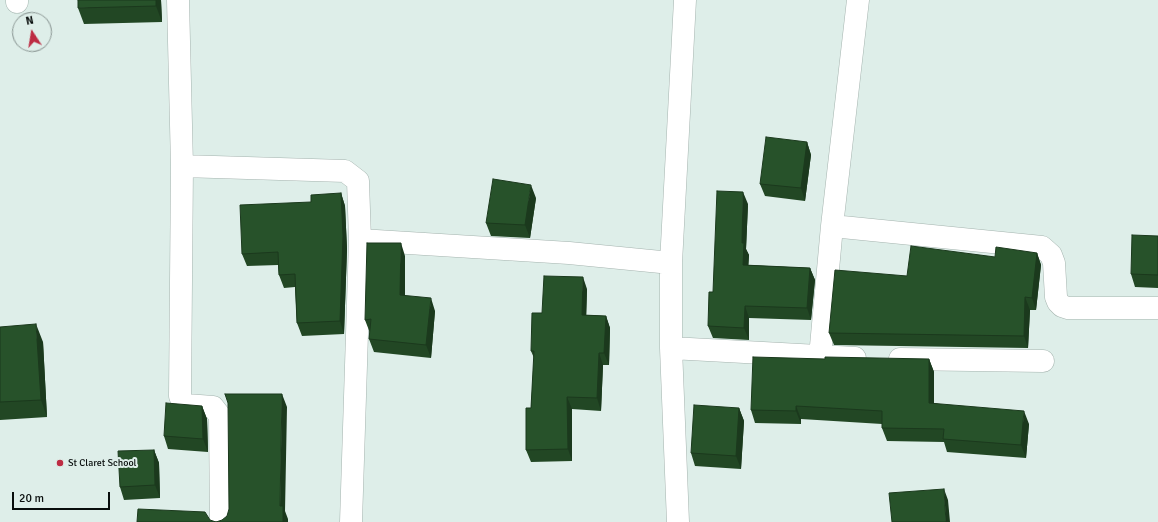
<!DOCTYPE html>
<style>
body{margin:0}
#map{position:relative;width:1158px;height:522px;overflow:hidden;background:#deeee9;font-family:Signika,sans-serif}
canvas{display:block}
.north{position:absolute;left:12px;top:12px;width:40px;height:40px;box-sizing:border-box;background:#deeee9;border:1px solid #889491;border-radius:50%;rotate:348deg;font-size:11px;font-weight:700;line-height:16px;text-align:center;color:#080d0c}
.north::after{content:'';display:block;margin:auto;width:14px;height:18px;background:#bd2c43;clip-path:polygon(50% 0,100% 100%,50% 72%,0 100%)}
.scale{position:absolute;left:12px;top:492px;width:98px;height:18px;box-sizing:border-box;border:2px solid #080d0c;border-top:0;padding-left:5px;font-size:12px;line-height:14px;white-space:nowrap;color:#080d0c;-webkit-text-stroke:3px #deeee9;paint-order:stroke}
</style>
<div id="map">
<canvas width="1158" height="522"></canvas>
<div class="north">N</div>
<div class="scale">20 m</div>
</div>
<script>
const ctx = document.querySelector('canvas').getContext('2d');
ctx.lineJoin = 'round';
function poly(rows) {
  const path = new Path2D();
  for (const r of rows) {
    path.moveTo(r[0], r[1]);
    for (let i = 2; i < r.length; i += 2) path.lineTo(r[i], r[i + 1]);
  }
  return path;
}
function strokePath(path, color, width, dash) {
  ctx.strokeStyle = color;
  ctx.lineWidth = width;
  ctx.lineCap = dash ? 'butt' : 'round';
  ctx.setLineDash(dash || []);
  ctx.stroke(path);
}
function fill(path, color) {
  ctx.fillStyle = color;
  ctx.fill(path, 'evenodd');
}
function label(font, color, halo, rows, align = 'center') {
  ctx.font = font + ' Signika,sans-serif';
  ctx.lineWidth = 4;
  ctx.setLineDash([]);
  ctx.textBaseline = 'middle';
  ctx.strokeStyle = halo;
  ctx.fillStyle = color;
  for (const [text, x, y, turn = 0] of rows) {
    ctx.save();
    ctx.translate(x, y);
    ctx.rotate((+turn || 0) * Math.PI / 180);
    ctx.textAlign = isNaN(turn) ? turn : align;
    if (halo) ctx.strokeText(text, 0, 0);
    ctx.fillText(text, 0, 0);
    ctx.restore();
  }
}
const street = poly([
 [178,0,182,166,180,396,182,401,186,405,213,407,220,416,221,522],
 [17,2,17,0],
 [182,166,345,171,358,181,360,240,351,522],
 [832,226,1042,247,1051,255,1054,263,1056,297,1058,302,1062,306,1068,308,1158,308],
 [360,240,569,253,671,263],
 [671,348,855,358],
 [820,357,832,226,858,0],
 [900,359,1043,361],
 [678,522,671,348,671,263,685,0]
]);
strokePath(street, '#a4b3ae', 23);
strokePath(street, '#fff', 22);
fill(poly([
 [161,0,162,22,84,24,78,8],
 [807,142,811,155,805,201,765,196,760,184],
 [341,193,345,206,347,249,344,334,302,336,297,323,295,287,284,288,279,275,278,265,247,266,242,254,311,202],
 [536,198,530,238,491,236,486,223],
 [748,204,746,249,749,255,748,265,810,268,815,280,811,320,749,318,749,340,713,338,708,326,713,292],
 [1158,236,1158,288,1135,287,1131,274],
 [1037,253,1041,265,1036,310,1030,310,1028,348,834,345,829,333,907,276,995,257],
 [405,256,405,296,435,311,431,358,374,352,369,339,370,333,365,320],
 [587,289,586,315,606,316,610,328,609,365,603,365,601,411,572,409,572,461,531,462,526,450,531,408,534,358,531,351,542,313],
 [0,327,43,342,47,417,0,420],
 [825,359,929,359,934,372,934,403,1029,424,1026,458,947,452,944,442,887,441,882,428,882,424,801,419,801,424,755,423,751,410],
 [202,406,207,419,208,452,168,449,164,436],
 [739,408,744,421,741,469,695,466,691,453],
 [154,450,159,463,160,498,124,500,120,487]
]), '#224724');
fill(poly([
 [156,0,161,0,162,22,156,6],
 [807,142,811,155,805,201,801,188],
 [531,185,536,198,530,238,525,225],
 [743,192,748,204,746,249,749,255,748,277,743,265,742,243],
 [341,193,345,206,347,249,344,334,340,321],
 [401,243,405,256,405,308,400,295],
 [1037,253,1041,265,1036,310,1032,298],
 [810,268,815,280,811,320,807,308],
 [583,277,587,289,586,327,582,315],
 [1025,297,1030,310,1028,348,1024,336],
 [431,298,435,311,431,358,426,345],
 [745,306,749,318,749,340,744,328],
 [606,316,610,328,609,365,604,353],
 [36,324,43,342,47,417,41,400],
 [599,353,603,365,601,411,597,398],
 [929,359,934,372,934,416,929,403],
 [282,394,287,407,285,511,288,519,288,522,283,522,280,506],
 [567,397,572,409,572,461,568,449],
 [202,406,207,419,208,452,203,439],
 [796,406,801,419,801,424,796,411],
 [739,408,744,421,741,469,736,456],
 [1024,411,1029,424,1026,458,1021,445],
 [154,450,159,463,160,498,155,485],
 [944,489,948,500,950,522,946,522]
]), '#1b391d');
const building = poly([
 [78,0,156,0,156,6,78,8,78,0],
 [766,137,807,142,801,188,760,184,766,137],
 [493,179,531,185,525,225,486,223,493,179],
 [717,191,743,192,742,243,744,243,743,265,810,268,807,308,745,306,744,328,708,326,709,292,713,292,717,191],
 [341,193,343,236,340,321,297,323,295,274,279,275,278,252,242,254,240,205,311,202,311,195,341,193],
 [1132,235,1158,236,1158,275,1131,274,1132,235],
 [367,243,401,243,400,295,431,298,426,345,369,339,371,319,365,320,367,243],
 [911,246,995,257,996,247,1037,253,1032,298,1025,297,1024,336,829,333,835,270,907,276,911,246],
 [544,276,583,277,582,315,606,316,604,353,599,353,597,398,567,397,568,449,526,450,526,408,531,408,534,351,531,351,532,313,542,313,544,276],
 [36,324,41,400,0,402,0,327,36,324],
 [753,357,825,359,825,357,929,359,929,403,1024,411,1021,445,943,439,944,429,882,428,882,411,796,406,796,411,751,410,753,357],
 [225,394,282,394,280,506,283,506,283,522,137,522,138,509,205,512,210,520,216,522,222,520,227,516,229,509,228,403,225,394],
 [166,403,202,406,203,439,164,436,166,403],
 [694,405,739,408,736,456,691,453,694,405],
 [154,450,155,485,120,487,118,451,154,450],
 [944,489,946,522,892,522,889,493,944,489]
]);
fill(building, '#27522a');
strokePath(building, '#1b391d', 1);
for (const [x, y, r, color] of [
 [60,463,4,"#bd2c43"]
]) {
  const dot = new Path2D();
  dot.arc(x, y, r, 0, 2 * Math.PI);
  ctx.fillStyle = color;
  ctx.fill(dot);
  strokePath(dot, '#deeee9', 1.5);
}
label('10px', '#080d0c', '#deeee9', [
 ["St Claret School",68,463]
], 'left');
</script>
